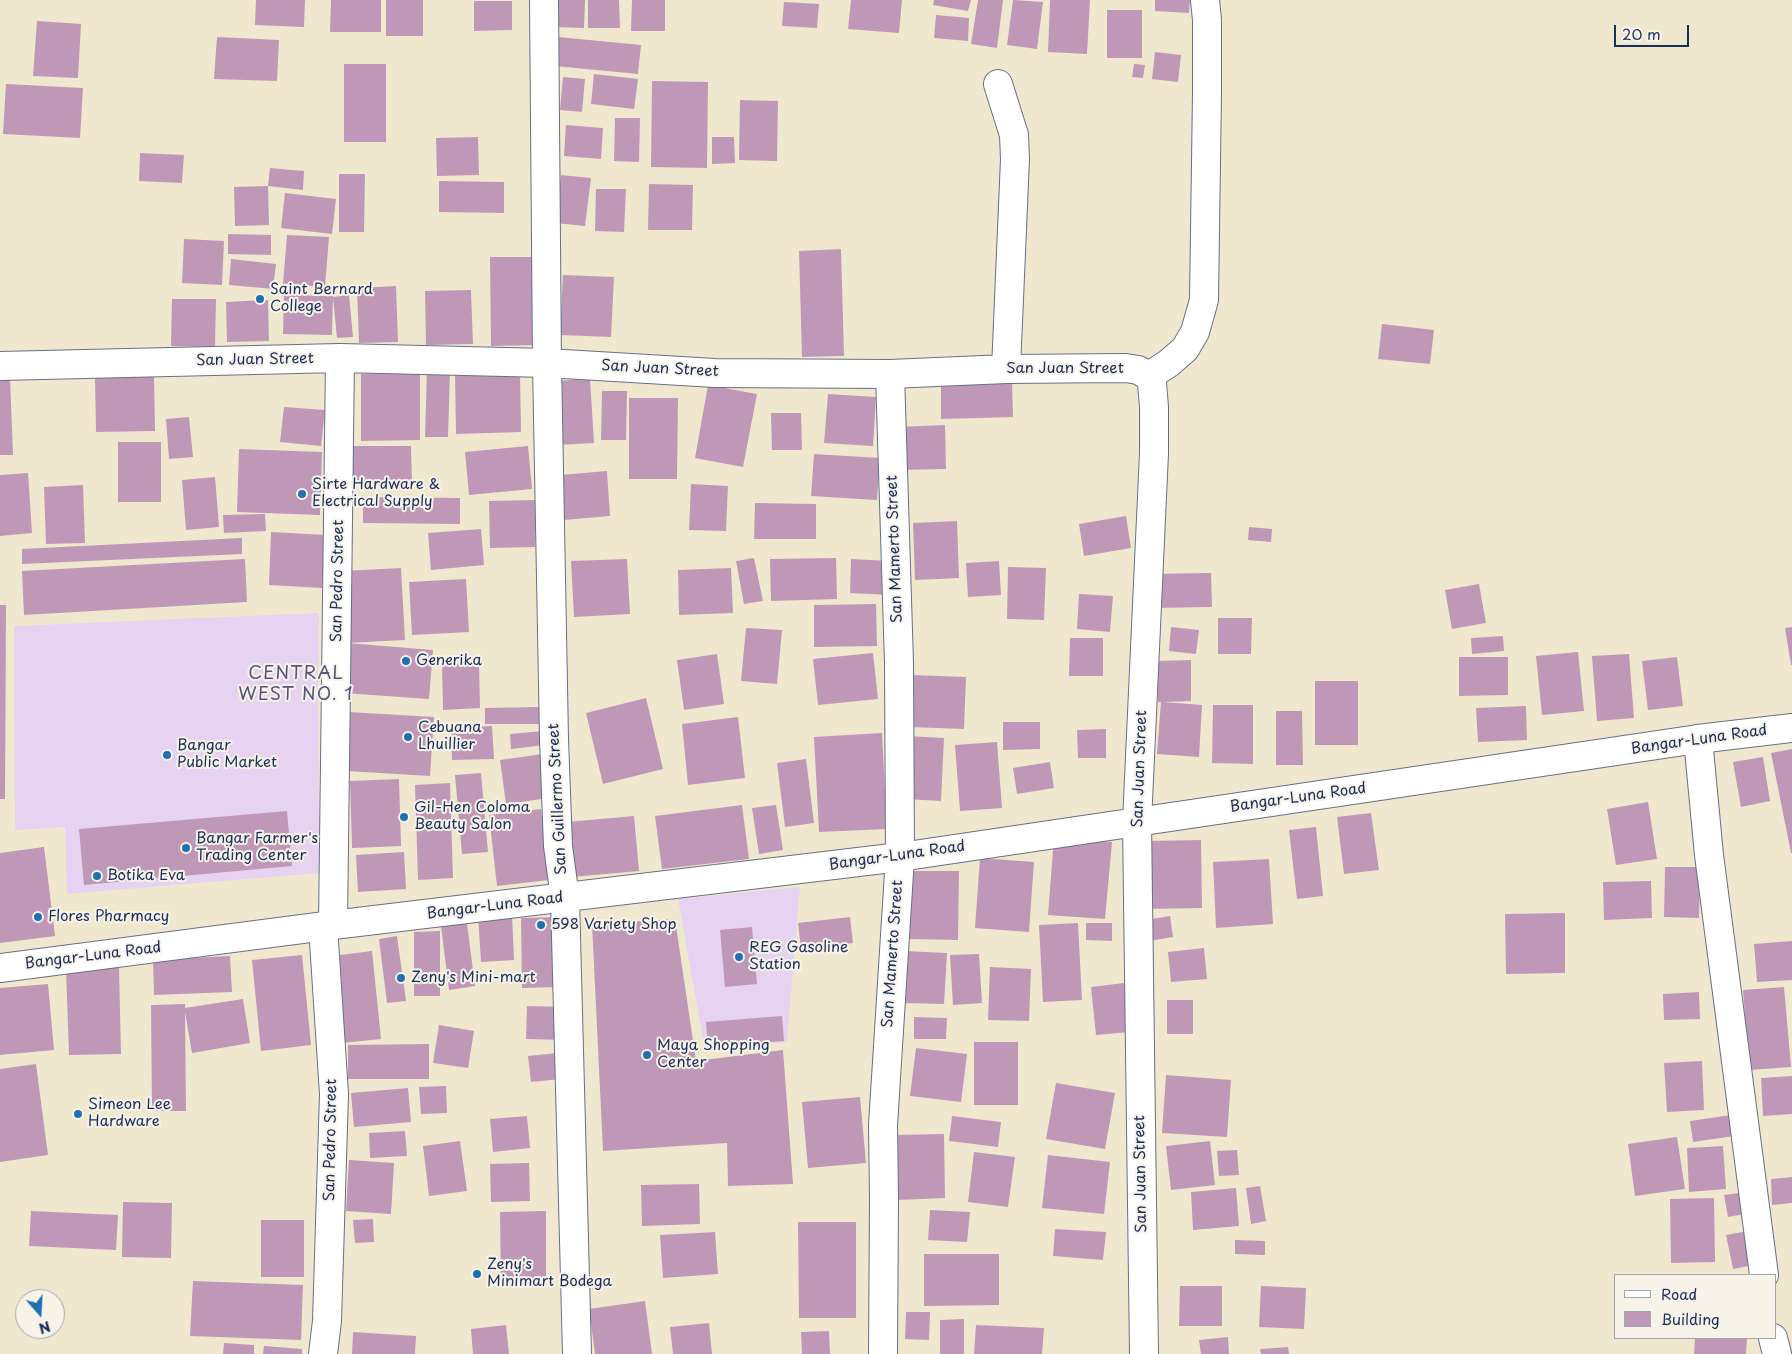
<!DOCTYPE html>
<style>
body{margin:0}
#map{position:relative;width:1792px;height:1354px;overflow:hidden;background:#f0e8ce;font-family:"Playpen Sans",sans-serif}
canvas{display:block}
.legend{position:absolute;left:1614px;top:1274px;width:162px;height:65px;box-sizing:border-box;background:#f7f3e8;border:1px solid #9fa5b1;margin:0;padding:6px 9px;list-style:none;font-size:15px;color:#1b2f5e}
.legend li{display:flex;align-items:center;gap:10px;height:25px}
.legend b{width:25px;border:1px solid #9fa5b1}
.north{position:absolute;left:15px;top:1289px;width:50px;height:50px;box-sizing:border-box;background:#f7f3e8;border:1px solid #9fa5b1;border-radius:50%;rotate:161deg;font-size:14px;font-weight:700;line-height:20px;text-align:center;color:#1b2f5e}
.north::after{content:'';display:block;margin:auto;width:18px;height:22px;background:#1f6fb2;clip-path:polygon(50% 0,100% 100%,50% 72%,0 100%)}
.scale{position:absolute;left:1614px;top:25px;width:75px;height:22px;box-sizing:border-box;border:2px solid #1b2f5e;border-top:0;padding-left:6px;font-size:15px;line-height:18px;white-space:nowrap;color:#1b2f5e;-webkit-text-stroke:4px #f7f3e8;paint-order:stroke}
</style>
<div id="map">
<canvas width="1792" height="1354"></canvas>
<ul class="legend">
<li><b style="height:6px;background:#fff"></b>Road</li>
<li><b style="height:14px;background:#bf98b8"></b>Building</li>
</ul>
<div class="north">N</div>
<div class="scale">20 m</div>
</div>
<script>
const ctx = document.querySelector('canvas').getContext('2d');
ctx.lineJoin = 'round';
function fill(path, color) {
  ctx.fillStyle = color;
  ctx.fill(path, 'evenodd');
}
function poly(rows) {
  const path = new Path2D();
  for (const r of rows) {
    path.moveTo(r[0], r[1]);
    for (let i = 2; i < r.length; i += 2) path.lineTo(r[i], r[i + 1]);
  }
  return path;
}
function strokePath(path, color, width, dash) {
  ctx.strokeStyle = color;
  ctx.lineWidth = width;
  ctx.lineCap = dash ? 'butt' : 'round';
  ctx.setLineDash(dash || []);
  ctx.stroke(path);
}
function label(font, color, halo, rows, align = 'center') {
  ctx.font = font + ' "Playpen Sans",sans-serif';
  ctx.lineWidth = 4;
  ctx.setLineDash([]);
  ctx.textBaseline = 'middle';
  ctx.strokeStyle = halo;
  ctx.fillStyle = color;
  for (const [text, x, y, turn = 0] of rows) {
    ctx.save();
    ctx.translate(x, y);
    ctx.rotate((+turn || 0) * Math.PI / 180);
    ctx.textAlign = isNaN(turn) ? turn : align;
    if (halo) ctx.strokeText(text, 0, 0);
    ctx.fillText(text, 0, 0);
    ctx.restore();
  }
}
fill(poly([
 [319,613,318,682,320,873,67,894,65,827,15,830,14,626],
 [800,887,787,1042,705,1050,678,899]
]), '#e5d3f1');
fill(poly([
 [256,0,305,0,304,27,255,25],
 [331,0,381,0,381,32,330,32],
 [386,0,423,0,423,36,386,36],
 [552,0,585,0,584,28,551,27],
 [588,0,619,0,620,28,588,28],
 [632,0,665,0,665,31,631,31],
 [851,0,902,0,899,33,848,29],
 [934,0,971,0,968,11,933,5],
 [978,0,1003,0,997,48,971,44],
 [1013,0,1043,2,1037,49,1007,45],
 [1050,0,1090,0,1087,54,1048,52],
 [1155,0,1190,0,1189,13,1155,11],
 [474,1,512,1,512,30,474,31],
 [784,2,819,4,817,28,782,26],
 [1107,10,1142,10,1142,58,1107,58],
 [936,15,969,18,968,41,934,38],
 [37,21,81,24,78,78,33,76],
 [217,37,279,40,277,81,214,79],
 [558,37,641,45,638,74,555,66],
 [1155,52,1181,55,1178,82,1152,79],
 [344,64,386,64,386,142,344,142],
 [1134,64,1145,65,1143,78,1132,77],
 [594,74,638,79,634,109,591,104],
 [563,77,585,79,582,112,560,110],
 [652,81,708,82,707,168,651,167],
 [6,84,83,88,80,138,3,134],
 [740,100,778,101,777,161,739,160],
 [615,118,640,118,639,162,614,161],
 [566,125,603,128,601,159,564,156],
 [478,137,479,175,437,176,436,138],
 [712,137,734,137,735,163,712,164],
 [140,153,184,155,182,183,139,181],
 [270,168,304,171,303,190,268,186],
 [339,174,365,174,364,232,339,232],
 [561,175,591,178,585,226,555,223],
 [439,181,504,182,504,213,439,212],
 [649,184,693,185,692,230,648,230],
 [268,186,269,225,235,226,234,187],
 [596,189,626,189,624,232,595,231],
 [285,193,336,199,332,234,281,228],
 [228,234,271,235,271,255,228,254],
 [287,235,329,237,325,287,283,284],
 [184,239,224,241,222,285,182,283],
 [841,249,844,356,802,357,799,251],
 [490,257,536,257,537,345,491,346],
 [231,259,276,264,273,289,229,285],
 [563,275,614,277,611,337,560,335],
 [396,286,398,342,359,343,357,288],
 [471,290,473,344,426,345,425,291],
 [284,295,333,296,332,335,283,334],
 [349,295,353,337,337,338,333,297],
 [172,299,216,299,215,347,171,346],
 [268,300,269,341,227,342,226,302],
 [1382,324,1434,330,1430,364,1378,359],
 [427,369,450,370,448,437,425,437],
 [520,373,521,432,456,434,455,374],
 [361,374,420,374,420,440,361,441],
 [154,375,155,431,96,432,95,376],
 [0,377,10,377,13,455,0,455],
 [590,379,594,443,558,445,554,381],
 [1012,380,1013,417,941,419,941,382],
 [708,385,757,394,743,467,695,458],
 [602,391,627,391,626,440,601,440],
 [828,394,876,397,873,446,824,443],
 [629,398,678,398,677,479,629,479],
 [284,407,325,410,321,446,280,442],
 [771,413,801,413,802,450,772,450],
 [189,417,193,457,169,459,166,419],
 [945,425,946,469,898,470,897,427],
 [118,442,161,442,161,502,118,502],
 [349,446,411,446,412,483,349,483],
 [528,446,532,489,469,495,465,452],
 [239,449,322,452,320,515,237,512],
 [814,454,880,458,877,500,811,496],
 [607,471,610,516,564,520,560,475],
 [28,473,32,533,0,536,0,475],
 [215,477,219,527,186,530,182,480],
 [691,484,728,486,726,531,689,530],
 [83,485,85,543,46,544,44,487],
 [363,497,460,498,460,524,363,523],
 [535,500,535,547,490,548,489,501],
 [755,503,816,504,816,539,754,539],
 [265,514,266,531,224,533,223,515],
 [1126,516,1131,548,1084,556,1079,524],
 [957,521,959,578,915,580,913,523],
 [1249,527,1272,529,1271,542,1248,540],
 [481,529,484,565,431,570,428,533],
 [271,532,325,535,322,588,269,585],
 [242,538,242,554,22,564,22,549],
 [754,558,763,601,744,604,736,561],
 [836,558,837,599,771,601,770,559],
 [245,559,247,602,24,615,22,571],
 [627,559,630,614,574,617,571,561],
 [851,559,892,561,891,595,850,593],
 [999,561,1001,595,968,597,966,563],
 [1008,567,1046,568,1044,620,1007,619],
 [401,568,405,640,347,643,433,650,429,699,343,693,343,571],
 [731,568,733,613,679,615,678,570],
 [1211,573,1212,607,1151,608,1150,574],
 [466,579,469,632,412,635,409,582],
 [1479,584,1486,623,1452,629,1445,590],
 [1079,594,1113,596,1110,632,1077,629],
 [876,604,877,646,814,647,814,605],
 [0,605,6,605,5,799,0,799],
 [1218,618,1252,618,1251,654,1218,654],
 [1171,627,1199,630,1196,654,1169,651],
 [1792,627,1792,665,1791,665,1785,628],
 [746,628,782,630,777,684,741,681],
 [1503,636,1504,651,1472,654,1471,638],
 [1070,638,1103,638,1103,676,1069,676],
 [1578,652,1584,711,1542,715,1536,656],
 [873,653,878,699,818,705,813,659],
 [717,654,724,704,684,710,677,660],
 [1629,654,1634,718,1597,721,1592,656],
 [1459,657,1508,657,1508,695,1459,696],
 [1677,657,1683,706,1648,710,1642,661],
 [1191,660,1191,701,1163,702,1202,705,1199,757,1157,754,1161,702,1158,702,1158,661],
 [479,663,480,708,443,710,442,664],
 [912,675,966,677,964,729,910,727],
 [1315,681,1358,681,1358,745,1315,745],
 [646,698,663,769,603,784,586,713],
 [1213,705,1253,705,1253,764,1212,763],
 [1526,706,1527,740,1478,742,1476,708],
 [539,707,539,724,485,724,485,708],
 [1276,711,1302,711,1303,765,1276,765],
 [349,712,434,717,430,776,346,771],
 [738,717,745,778,688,785,682,724],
 [1003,722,1040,722,1040,749,1003,750],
 [492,726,494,759,452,760,451,728],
 [1106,729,1106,758,1078,758,1077,730],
 [544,731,545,745,511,749,510,734],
 [882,733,887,829,819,832,814,737],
 [909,736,944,738,941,801,905,799],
 [997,742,1002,808,960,811,955,745],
 [1792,749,1792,853,1791,853,1771,753],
 [543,754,549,798,506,804,500,760],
 [1763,757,1770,801,1741,807,1733,762],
 [806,759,814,823,785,827,777,763],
 [1050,762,1054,788,1017,794,1013,768],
 [481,773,488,852,462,854,455,775],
 [399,779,401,846,352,848,350,781],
 [450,783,453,878,418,880,415,785],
 [1648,802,1657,859,1616,865,1607,809],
 [742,805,749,859,662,869,655,816],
 [776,805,783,850,759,854,752,808],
 [541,809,549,880,497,886,489,815],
 [287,811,292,866,84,885,79,829],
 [1371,813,1379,870,1344,874,1337,817],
 [634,816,639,871,572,877,567,822],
 [1316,827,1323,896,1297,899,1289,830],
 [1054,837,1112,842,1105,919,1048,915],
 [1201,840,1202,908,1147,909,1146,841],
 [44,847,55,936,0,943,0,853],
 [404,852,406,889,358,892,356,855],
 [980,858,1034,862,1029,932,975,928],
 [1269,859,1273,924,1216,928,1213,862],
 [1665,867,1700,867,1699,918,1664,917],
 [907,871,959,871,958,940,907,939],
 [1651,881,1652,918,1604,920,1603,882],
 [1565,913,1565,973,1506,974,1505,914],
 [512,914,514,960,481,962,478,916],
 [1170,916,1173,937,1143,942,1140,921],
 [559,917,561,987,522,988,521,918],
 [850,917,853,943,801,949,798,923],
 [675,919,696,1061,783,1050,793,1184,728,1186,727,1143,603,1151,592,924],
 [467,923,475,986,449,990,441,926],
 [1078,923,1082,1000,1043,1002,1039,925],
 [1086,923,1112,923,1112,941,1086,940],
 [752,927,757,984,725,987,720,930],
 [440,931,440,996,414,996,414,932],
 [397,936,406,1001,387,1003,379,939],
 [1792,941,1792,980,1757,982,1754,944],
 [1204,948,1207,979,1171,982,1168,952],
 [372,951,381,1039,342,1043,332,956],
 [905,951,947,953,944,1004,902,1003],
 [979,954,982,1003,953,1005,950,955],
 [302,955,311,1045,261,1051,252,960],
 [230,956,232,992,154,995,153,960],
 [119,967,121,1054,69,1055,66,969],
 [990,967,1031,969,1029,1021,988,1020],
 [1124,983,1129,1032,1096,1035,1091,987],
 [48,984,54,1050,0,1055,0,988],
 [1784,987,1791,1067,1749,1070,1743,990],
 [1699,992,1700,1019,1664,1020,1663,994],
 [243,999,250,1043,192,1053,185,1012,186,1111,152,1111,151,1005,185,1004,185,1008],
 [1167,1000,1193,1000,1193,1034,1167,1034],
 [527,1006,567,1007,566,1040,526,1039],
 [782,1016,784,1041,708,1047,706,1022],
 [914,1017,947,1018,946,1039,914,1039],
 [439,1025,474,1031,468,1068,433,1063],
 [974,1042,1018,1042,1018,1105,974,1105],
 [429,1044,429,1079,348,1079,348,1045],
 [916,1048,967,1054,961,1102,910,1096],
 [558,1053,561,1079,531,1082,528,1056],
 [1702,1061,1704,1110,1667,1112,1664,1063],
 [36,1064,48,1155,0,1162,0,1069],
 [1166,1075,1231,1080,1227,1137,1162,1133],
 [1792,1076,1792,1114,1763,1116,1761,1078],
 [1056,1083,1115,1093,1105,1149,1046,1139],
 [446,1086,447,1113,421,1114,419,1087],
 [408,1088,411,1122,354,1127,351,1093],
 [860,1097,866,1163,808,1168,802,1102],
 [1731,1115,1734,1136,1693,1142,1690,1121],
 [527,1116,530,1148,493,1152,490,1119],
 [952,1116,1001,1122,998,1147,949,1141],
 [405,1131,407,1156,370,1158,369,1133],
 [944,1134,945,1198,897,1200,896,1135],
 [1677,1137,1685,1189,1635,1196,1628,1144],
 [460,1141,467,1191,429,1196,423,1146],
 [1210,1141,1215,1185,1171,1190,1166,1146],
 [1723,1146,1726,1189,1689,1192,1687,1148],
 [1237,1150,1239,1175,1219,1176,1217,1151],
 [974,1152,1015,1157,1008,1207,968,1202],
 [1048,1155,1110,1162,1104,1214,1042,1208],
 [349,1160,394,1163,391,1214,346,1211],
 [529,1163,530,1201,491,1202,490,1164],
 [1792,1177,1792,1203,1772,1205,1771,1179],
 [699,1184,700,1224,642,1226,641,1185],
 [1260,1186,1266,1221,1251,1224,1246,1188],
 [1236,1188,1239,1226,1193,1230,1191,1192],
 [1746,1192,1750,1213,1728,1217,1724,1195],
 [1714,1198,1715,1262,1671,1263,1670,1199],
 [123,1202,172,1203,171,1258,122,1257],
 [930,1210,970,1212,967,1242,928,1240],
 [31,1211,118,1215,116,1250,29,1246],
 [546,1211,546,1287,501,1287,500,1212],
 [373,1219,374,1242,355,1243,353,1220],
 [261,1220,304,1220,304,1277,261,1277],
 [798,1222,856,1222,856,1318,799,1318],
 [1055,1229,1106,1232,1103,1260,1053,1256],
 [1748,1231,1754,1265,1733,1269,1726,1235],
 [715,1232,718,1274,663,1278,660,1235],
 [1235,1240,1265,1241,1265,1255,1235,1254],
 [924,1254,999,1254,999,1305,924,1306],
 [193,1281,303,1285,301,1340,190,1336],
 [1180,1286,1222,1286,1222,1326,1179,1326],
 [1261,1286,1306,1288,1304,1329,1259,1327],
 [645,1301,652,1354,595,1354,589,1309],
 [906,1312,930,1312,929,1340,905,1339],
 [964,1319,964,1354,940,1354,940,1320],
 [709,1323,712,1354,673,1354,670,1327],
 [506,1325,509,1354,473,1354,471,1329],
 [976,1325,1044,1328,1042,1354,974,1354],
 [829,1331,830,1354,802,1354,801,1332],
 [353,1332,416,1336,415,1354,352,1354],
 [1228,1337,1229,1354,1201,1354,1199,1340],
 [1695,1338,1747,1338,1746,1354,1694,1354],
 [224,1343,254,1345,254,1354,223,1354],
 [264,1346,302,1349,302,1354,263,1354],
 [1288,1347,1289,1354,1261,1354,1260,1349]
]), '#bf98b8');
const minor = poly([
 [544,0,547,363,554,739,558,846,565,898,577,1354],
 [998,84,1014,135,1015,159,1006,369],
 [0,366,340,358,547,363,715,373,890,374,1006,369,1126,368,1138,370,1149,376,1152,383,1154,407,1154,453,1137,822,1144,1354],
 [1149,376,1169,363,1185,349,1195,332,1204,300,1207,93,1207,20,1205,0],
 [1698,739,1709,855,1764,1275],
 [333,925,340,358],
 [323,926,334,1094,327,1321,323,1354],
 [1773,1338,1777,1354],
 [883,1354,884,1198,883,1125,900,857,899,663,890,374]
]);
const secondary = poly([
 [0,968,333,925,900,857,1698,739,1792,728]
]);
strokePath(minor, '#667085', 30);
strokePath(secondary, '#667085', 30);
strokePath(minor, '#fff', 28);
strokePath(secondary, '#fff', 28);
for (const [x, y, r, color] of [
 [260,299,5,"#1f6fb2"],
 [302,494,5,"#1f6fb2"],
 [406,661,5,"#1f6fb2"],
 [408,737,5,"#1f6fb2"],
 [167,755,5,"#1f6fb2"],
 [404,817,5,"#1f6fb2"],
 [186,848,5,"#1f6fb2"],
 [97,876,5,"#1f6fb2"],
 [38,917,5,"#1f6fb2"],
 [541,925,5,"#1f6fb2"],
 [739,957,5,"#1f6fb2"],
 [401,978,5,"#1f6fb2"],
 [647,1055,5,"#1f6fb2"],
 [78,1114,5,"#1f6fb2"],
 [477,1274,5,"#1f6fb2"]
]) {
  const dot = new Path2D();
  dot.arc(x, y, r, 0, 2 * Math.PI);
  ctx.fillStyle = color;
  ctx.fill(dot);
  strokePath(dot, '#f7f3e8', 2);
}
label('15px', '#1b2f5e', '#f7f3e8', [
 ["Saint Bernard",270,290],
 ["College",270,307],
 ["Sirte Hardware &",312,485],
 ["Electrical Supply",312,502],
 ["Generika",416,661],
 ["Cebuana",418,728],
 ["Lhuillier",418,745],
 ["Bangar",177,746],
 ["Public Market",177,763],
 ["Gil-Hen Coloma",414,808],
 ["Beauty Salon",414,825],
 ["Bangar Farmer's",196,839],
 ["Trading Center",196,856],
 ["Botika Eva",107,876],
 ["Flores Pharmacy",48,917],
 ["598 Variety Shop",551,925],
 ["REG Gasoline",749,948],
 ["Station",749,965],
 ["Zeny's Mini-mart",411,978],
 ["Maya Shopping",657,1046],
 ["Center",657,1063],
 ["Simeon Lee",88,1105],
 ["Hardware",88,1122],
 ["Zeny's",487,1265],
 ["Minimart Bodega",487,1282]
], 'left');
label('15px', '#1b2f5e', '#f7f3e8', [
 ["San Juan Street",255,360,-1],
 ["San Juan Street",660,369,3],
 ["San Juan Street",1065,369],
 ["San Mamerto Street",895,549,-92],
 ["San Pedro Street",338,581,-89],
 ["Bangar-Luna Road",1699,740,-8],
 ["San Juan Street",1140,769,-88],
 ["Bangar-Luna Road",1298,798,-8],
 ["San Guillermo Street",558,799,-93],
 ["Bangar-Luna Road",897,856,-8],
 ["Bangar-Luna Road",495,906,-7],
 ["San Mamerto Street",893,954,-86],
 ["Bangar-Luna Road",93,956,-7],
 ["San Pedro Street",331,1140,-89],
 ["San Juan Street",1141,1174,-91]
]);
ctx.letterSpacing = '1px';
label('18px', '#54547e', '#f7f3e8', [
 ["CENTRAL",296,674],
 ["WEST NO. 1",296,695]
]);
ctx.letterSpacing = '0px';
</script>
